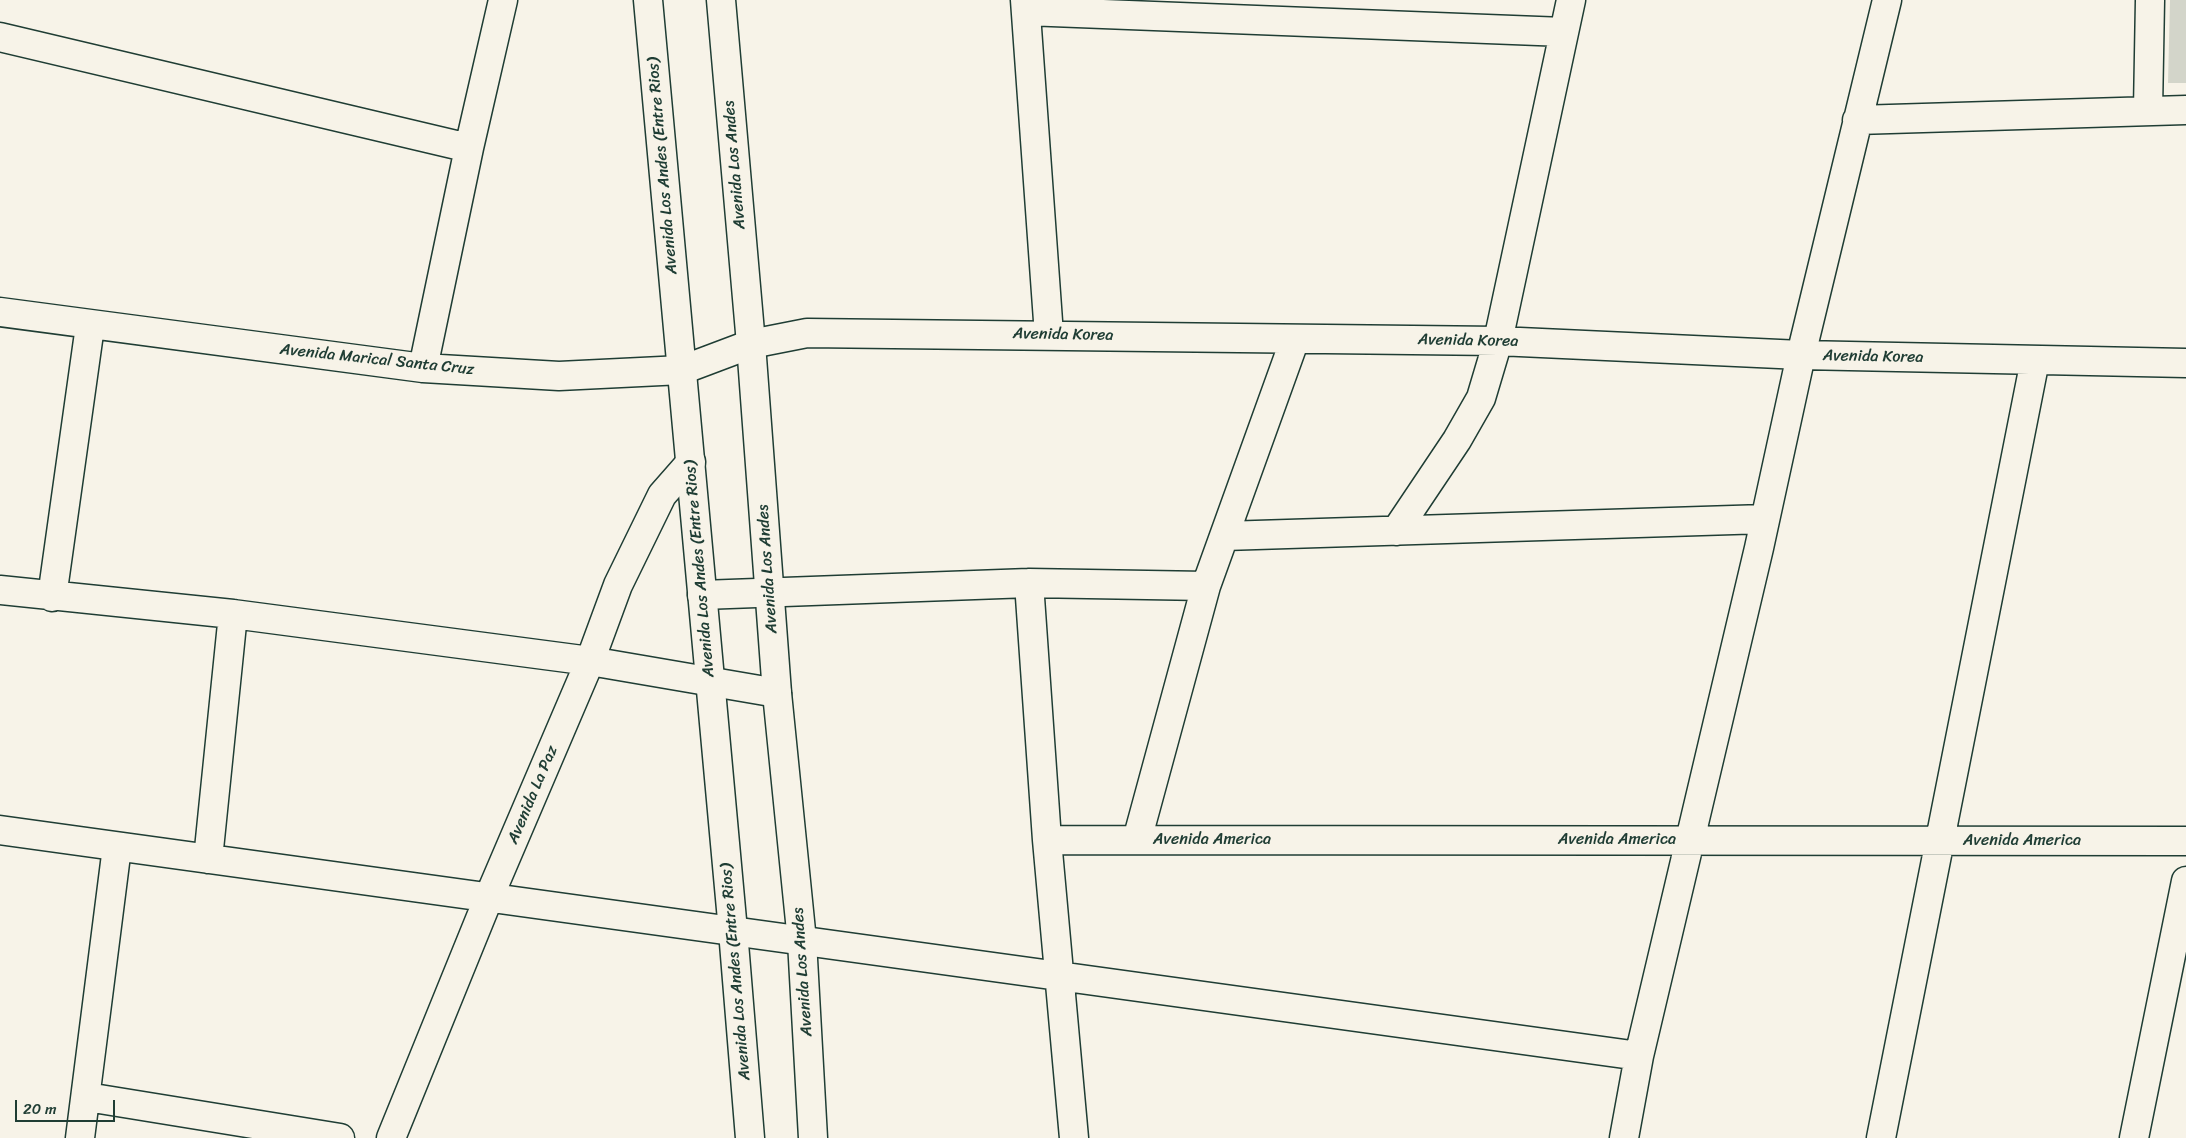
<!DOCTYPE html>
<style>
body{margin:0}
#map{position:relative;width:2186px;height:1138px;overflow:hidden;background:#f7f3e8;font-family:Sriracha,sans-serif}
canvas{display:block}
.scale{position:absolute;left:15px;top:1100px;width:100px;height:22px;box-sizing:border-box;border:2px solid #1f3d34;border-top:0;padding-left:6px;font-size:15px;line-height:18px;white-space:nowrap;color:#1f3d34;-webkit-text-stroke:4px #f7f3e8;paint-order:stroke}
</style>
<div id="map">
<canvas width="2186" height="1138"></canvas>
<div class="scale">20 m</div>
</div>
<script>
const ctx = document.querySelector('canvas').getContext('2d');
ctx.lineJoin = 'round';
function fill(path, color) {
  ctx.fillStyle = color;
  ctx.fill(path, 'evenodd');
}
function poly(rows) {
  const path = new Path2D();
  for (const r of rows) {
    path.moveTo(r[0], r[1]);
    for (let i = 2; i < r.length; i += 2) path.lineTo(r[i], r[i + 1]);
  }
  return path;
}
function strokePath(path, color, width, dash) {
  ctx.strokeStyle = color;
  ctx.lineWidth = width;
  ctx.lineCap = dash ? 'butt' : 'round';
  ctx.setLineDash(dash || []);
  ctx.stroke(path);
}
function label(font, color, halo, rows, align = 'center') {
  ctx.font = font + ' Sriracha,sans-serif';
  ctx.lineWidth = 4;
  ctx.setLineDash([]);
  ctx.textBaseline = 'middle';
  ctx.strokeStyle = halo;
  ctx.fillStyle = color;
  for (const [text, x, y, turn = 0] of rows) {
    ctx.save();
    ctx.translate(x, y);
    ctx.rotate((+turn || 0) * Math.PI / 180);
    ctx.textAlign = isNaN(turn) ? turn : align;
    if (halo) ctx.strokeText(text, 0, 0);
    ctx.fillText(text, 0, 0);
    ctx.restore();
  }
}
fill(poly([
 [2170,0,2186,0,2186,83,2168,83]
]), '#d3d5ca');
const street = poly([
 [1025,0,1049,335],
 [1026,11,1564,32],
 [0,37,469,148],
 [2148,110,2150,0],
 [1857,120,2186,110],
 [0,312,423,368,559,376,682,370,751,344,807,333,1498,341,1801,355,2186,363],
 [423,368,469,148,503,0],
 [1396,531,1457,440,1481,398,1498,341,1571,0],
 [1224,536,1765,519],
 [1029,583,1047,840,1074,1138],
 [0,590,233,614,590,661,777,693],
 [702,595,1029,583,1206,586],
 [52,597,90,326],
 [0,830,1639,1056],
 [1047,840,2186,841],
 [1137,840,1206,586,1295,339],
 [208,859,233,614],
 [87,1097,340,1138],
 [80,1138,117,847],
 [391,1138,489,897,590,661,618,585,662,495,691,462],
 [1624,1138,1639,1056,1759,548,1801,355,1887,0],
 [1881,1138,2035,360],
 [2134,1138,2186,881]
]);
const secondary = poly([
 [648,0,733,931,750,1138],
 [721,0,751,344,777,693,802,941,813,1138]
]);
strokePath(street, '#1f3d34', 31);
strokePath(secondary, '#1f3d34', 31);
strokePath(street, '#f7f3e8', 28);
strokePath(secondary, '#f7f3e8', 28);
label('16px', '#1f3d34', '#f7f3e8', [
 ["Avenida Los Andes",735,165,-95],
 ["Avenida Los Andes (Entre Rios)",663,166,-95],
 ["Avenida Korea",1063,335,1],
 ["Avenida Korea",1468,341,1],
 ["Avenida Korea",1873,357,1],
 ["Avenida Marical Santa Cruz",377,360,6],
 ["Avenida Los Andes (Entre Rios)",700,569,-95],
 ["Avenida Los Andes",768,569,-94],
 ["Avenida La Paz",533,795,-67],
 ["Avenida America",1212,840],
 ["Avenida America",1617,840],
 ["Avenida America",2022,841],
 ["Avenida Los Andes (Entre Rios)",736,972,-95],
 ["Avenida Los Andes",803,972,-94]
]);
</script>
